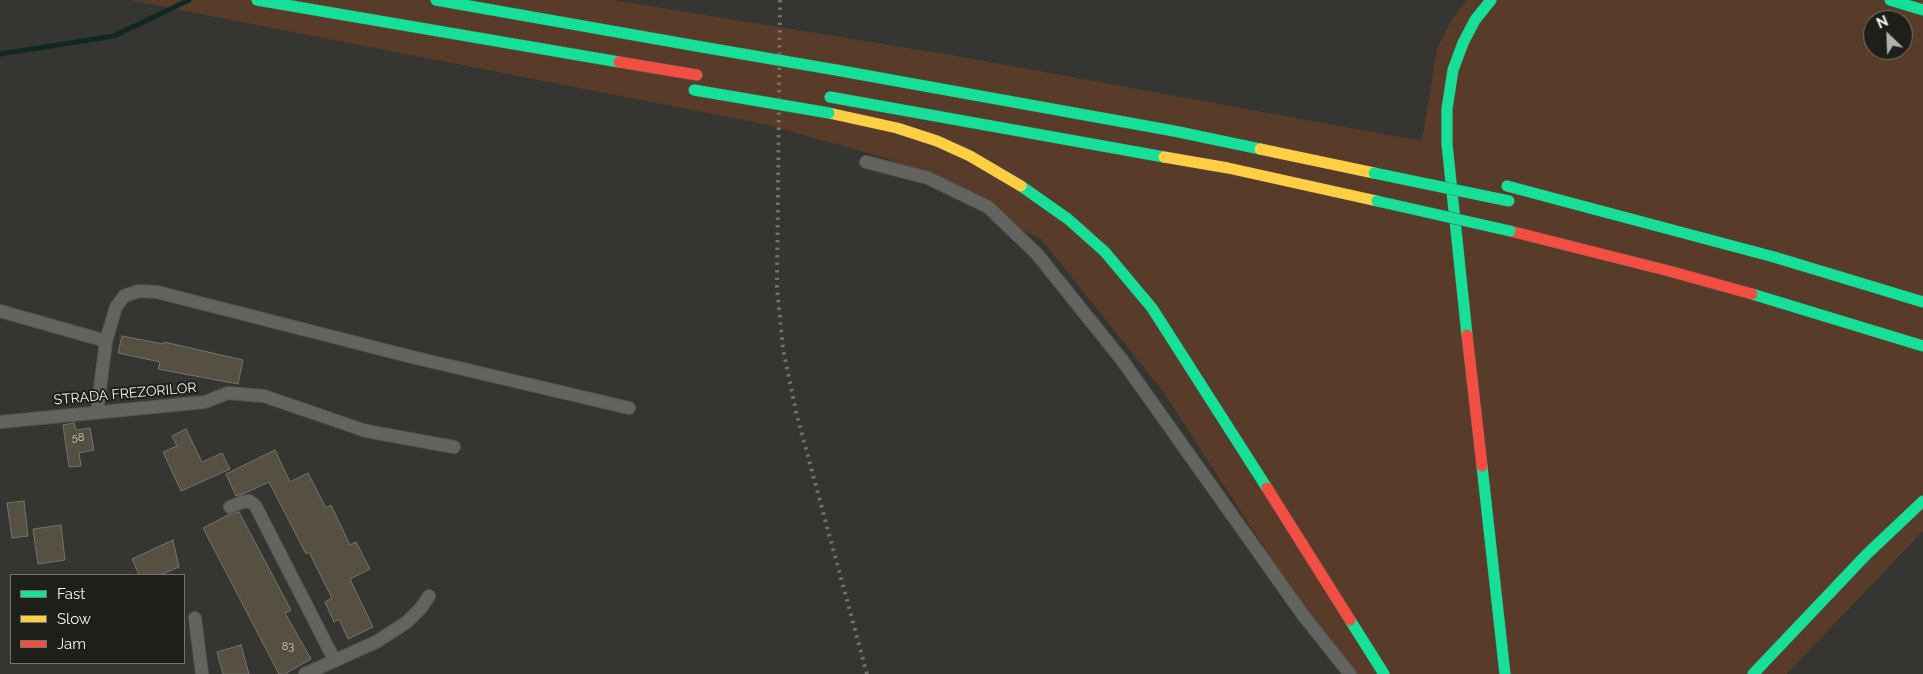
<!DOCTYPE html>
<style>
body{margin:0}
#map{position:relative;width:1923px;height:674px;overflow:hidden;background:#353531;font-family:Raleway,sans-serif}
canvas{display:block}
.legend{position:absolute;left:10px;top:574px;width:175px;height:90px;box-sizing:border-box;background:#1e1e1b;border:1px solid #747470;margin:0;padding:6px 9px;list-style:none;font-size:15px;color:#f4f4f0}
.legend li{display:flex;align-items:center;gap:10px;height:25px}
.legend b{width:25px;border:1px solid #747470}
.north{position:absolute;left:1863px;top:10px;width:50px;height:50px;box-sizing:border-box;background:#1e1e1b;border:1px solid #747470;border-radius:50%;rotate:336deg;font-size:14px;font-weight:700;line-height:20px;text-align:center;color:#f4f4f0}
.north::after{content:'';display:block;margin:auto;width:18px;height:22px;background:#b1b1ad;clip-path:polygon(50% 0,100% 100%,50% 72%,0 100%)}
</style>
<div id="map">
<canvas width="1923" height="674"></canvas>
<ul class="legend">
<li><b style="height:6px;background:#16e098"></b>Fast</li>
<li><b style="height:6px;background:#ffcf43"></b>Slow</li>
<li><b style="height:6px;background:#f24e42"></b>Jam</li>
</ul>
<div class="north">N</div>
</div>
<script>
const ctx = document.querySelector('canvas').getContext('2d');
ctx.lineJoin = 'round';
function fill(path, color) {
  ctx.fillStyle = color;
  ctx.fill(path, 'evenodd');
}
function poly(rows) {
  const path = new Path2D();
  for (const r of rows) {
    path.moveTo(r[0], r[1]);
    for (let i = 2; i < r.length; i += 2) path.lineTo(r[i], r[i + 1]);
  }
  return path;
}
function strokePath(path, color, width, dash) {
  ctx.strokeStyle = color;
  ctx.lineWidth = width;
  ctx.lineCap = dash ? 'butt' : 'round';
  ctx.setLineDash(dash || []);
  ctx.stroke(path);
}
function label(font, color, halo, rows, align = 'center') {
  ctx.font = font + ' Raleway,sans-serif';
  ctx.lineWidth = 4;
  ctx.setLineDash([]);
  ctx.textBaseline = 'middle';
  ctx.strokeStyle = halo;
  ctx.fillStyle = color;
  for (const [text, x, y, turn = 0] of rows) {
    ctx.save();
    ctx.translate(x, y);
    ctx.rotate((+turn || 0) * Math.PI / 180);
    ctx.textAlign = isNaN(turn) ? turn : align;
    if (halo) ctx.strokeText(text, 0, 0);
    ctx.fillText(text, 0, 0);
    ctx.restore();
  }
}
fill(poly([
 [129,0,613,0,951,55,1422,141,1437,48,1454,16,1467,0,1923,0,1923,531,1787,674,1346,674,1162,390,1042,240,889,159,764,124],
 [1873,20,1903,20,1903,50,1873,50]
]), '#583b28');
strokePath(poly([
 [0,54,114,36,189,0]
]), '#0f2822', 5);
const building = poly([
 [122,336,163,344,164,342,243,360,238,384,158,369,160,362,118,353,122,336],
 [74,423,76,430,90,428,94,450,79,453,81,466,69,467,63,425,74,423],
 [186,429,202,462,222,453,230,469,181,491,163,452,177,446,172,436,186,429],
 [275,450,290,482,308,473,326,508,331,505,350,545,356,542,370,569,350,579,373,627,348,639,339,619,334,622,325,602,332,598,309,552,306,554,269,482,245,493,236,496,226,474,275,450],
 [24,501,28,536,12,538,7,503,24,501],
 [239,512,291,610,285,613,311,659,285,674,279,674,203,528,228,515,239,512],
 [61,525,65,560,38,564,33,529,61,525],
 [173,540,179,567,160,575,139,575,132,559,173,540],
 [241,645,249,674,223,674,217,652,241,645]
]);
fill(building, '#555042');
strokePath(building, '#74736f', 1);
const street = poly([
 [866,162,928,178,988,207,1037,254,1122,360,1303,615,1350,674],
 [0,311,106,341],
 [97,412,106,341,116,307,124,296,139,291,157,292,412,357,629,408],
 [0,422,205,402,228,393,264,396,366,431,454,447],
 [230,507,242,502,249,501,255,505,335,661],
 [195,618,202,674],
 [305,674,376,642,407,622,421,608,429,596]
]);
const fast = poly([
 [257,0,619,62],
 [436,0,702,47],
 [1890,0,1923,10],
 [836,70,1174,131,1260,149],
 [830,97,1164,157],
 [1021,186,1068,219,1105,252,1152,308,1267,488],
 [1507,186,1774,257,1923,302],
 [1752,294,1923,346],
 [1467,335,1447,144,1447,109,1453,70,1463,43,1475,20,1491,0],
 [1482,466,1505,674],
 [1350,620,1384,674],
 [1753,674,1866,555,1923,501]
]);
const slow = poly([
 [829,113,897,128,937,141,970,156,1021,186],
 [1260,149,1374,173],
 [1164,157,1228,168,1377,201]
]);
const jam = poly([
 [619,62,697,75],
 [1510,231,1669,271,1752,294],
 [1467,335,1482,466],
 [1267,488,1350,620]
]);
strokePath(street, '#545451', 14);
strokePath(fast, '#545451', 12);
strokePath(slow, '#545451', 12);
strokePath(jam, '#545451', 12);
strokePath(street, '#636360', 12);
strokePath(fast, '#16e098', 11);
strokePath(slow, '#ffcf43', 11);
strokePath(jam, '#f24e42', 11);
strokePath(poly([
 [780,0,777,287,783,349,797,416,867,674]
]), '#70706d', 4, [2.5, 5]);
const fastBridge = poly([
 [702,47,836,70],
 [694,90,829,113],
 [1374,173,1509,201],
 [1377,201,1510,231]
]);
strokePath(fastBridge, '#545451', 12, []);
strokePath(fastBridge, '#16e098', 11);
label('11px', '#cccbc4', null, [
 ["58",78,438],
 ["83",288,647]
]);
label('14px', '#f4f4f0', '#1e1e1b', [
 ["STRADA FREZORILOR",125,394,-5]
]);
</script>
